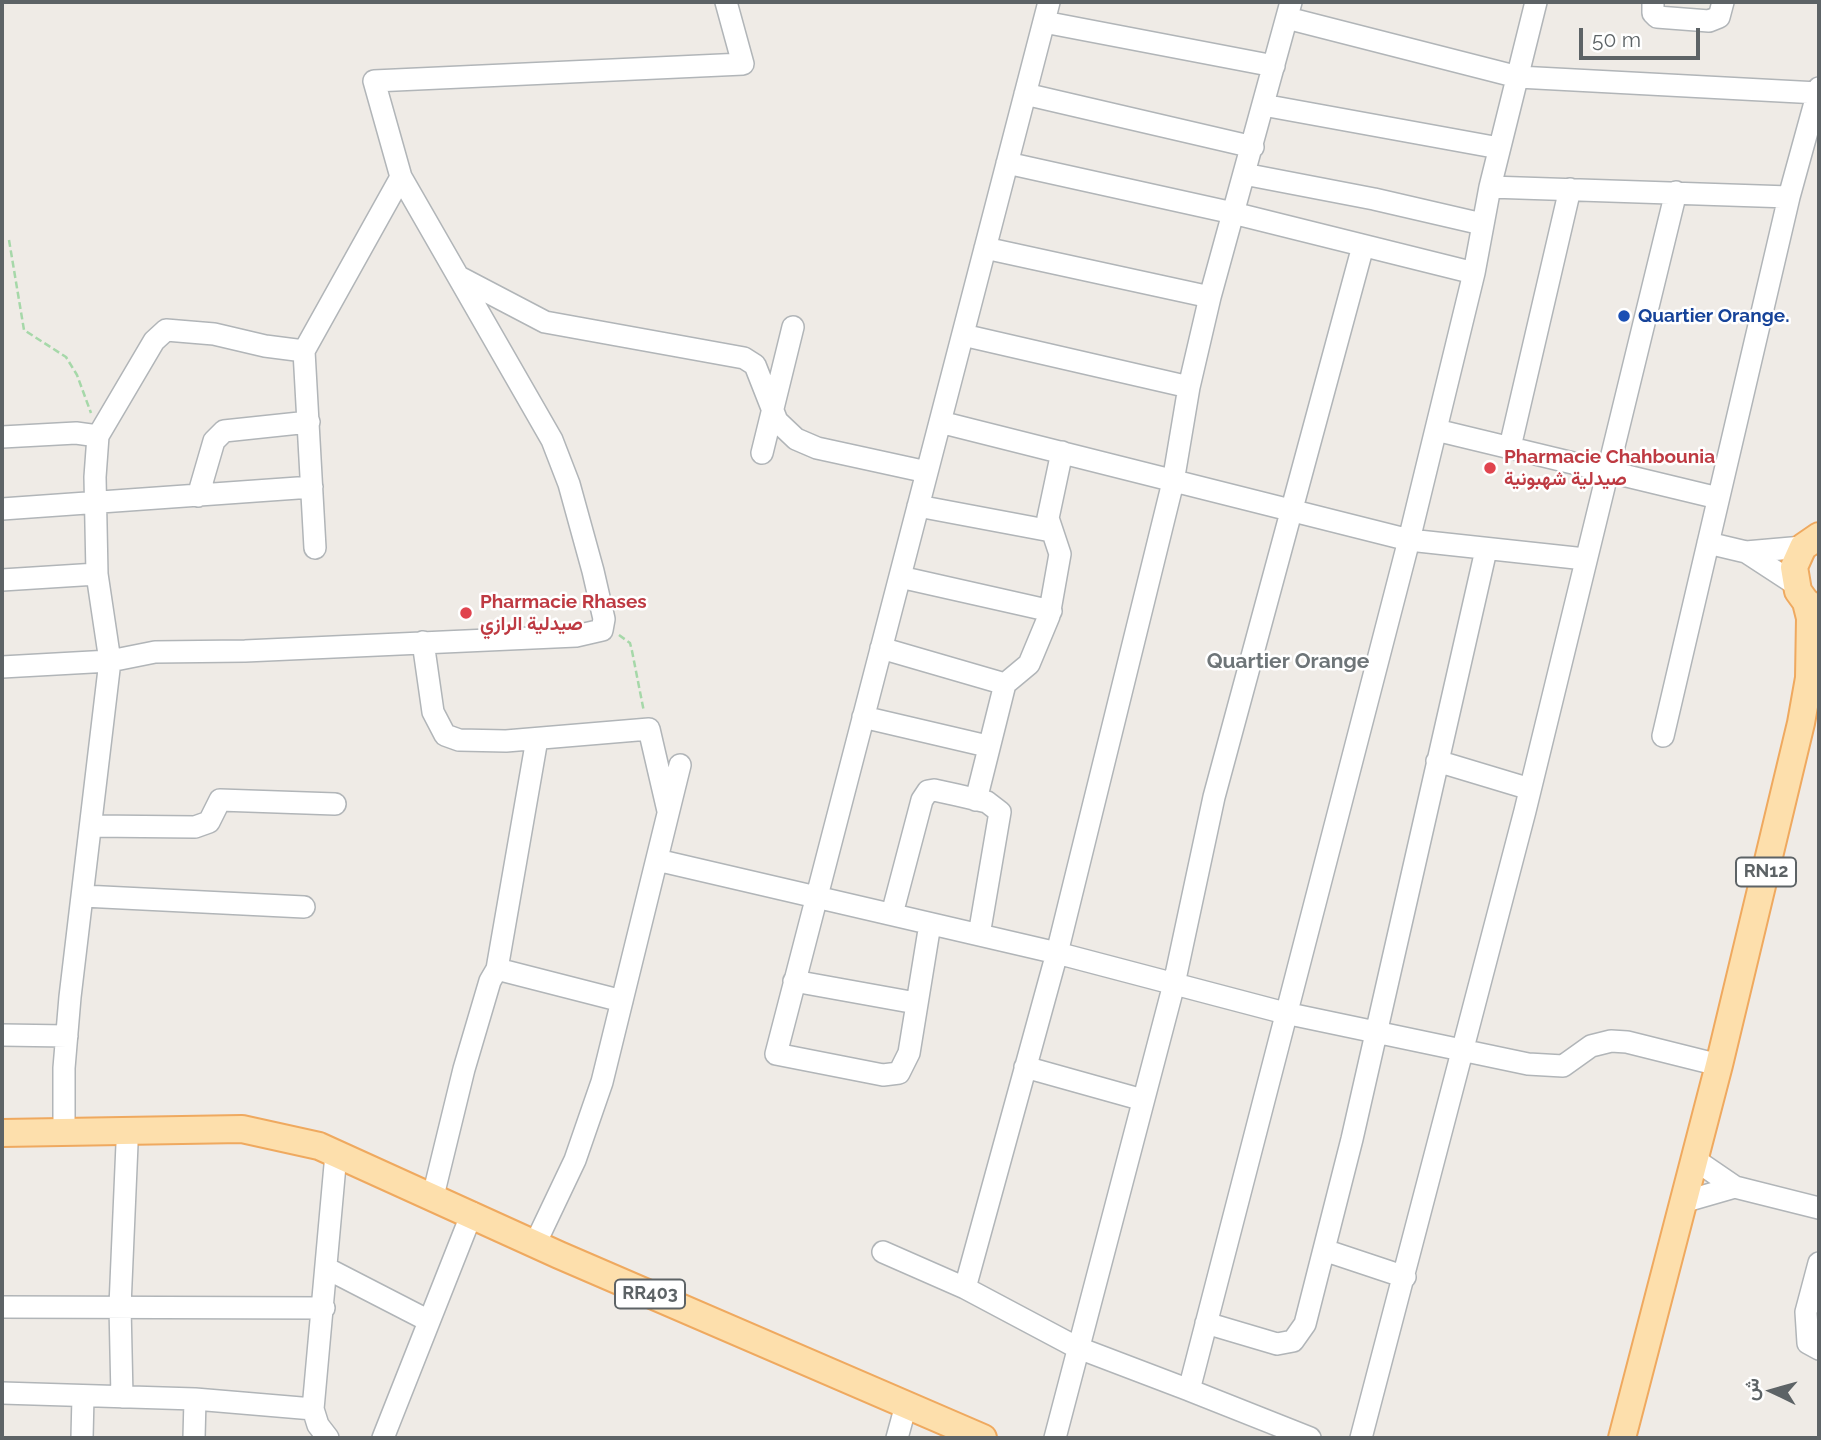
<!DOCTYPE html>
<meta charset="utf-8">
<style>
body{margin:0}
#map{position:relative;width:1821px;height:1440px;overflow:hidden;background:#efebe6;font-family:Raleway,Vazirmatn,sans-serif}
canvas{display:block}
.frame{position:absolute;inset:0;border:4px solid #5d6366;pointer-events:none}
.north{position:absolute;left:1737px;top:1356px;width:70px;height:70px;-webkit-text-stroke:5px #fff;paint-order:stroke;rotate:275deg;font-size:19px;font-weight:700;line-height:28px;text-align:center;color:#5d6366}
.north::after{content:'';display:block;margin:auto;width:24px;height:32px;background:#5d6366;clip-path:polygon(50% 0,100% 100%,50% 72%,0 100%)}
.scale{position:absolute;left:1579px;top:28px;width:121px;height:32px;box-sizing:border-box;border:4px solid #5d6366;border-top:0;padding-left:9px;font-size:21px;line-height:24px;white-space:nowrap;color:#5d6366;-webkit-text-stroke:5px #fff;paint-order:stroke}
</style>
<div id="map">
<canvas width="1821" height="1440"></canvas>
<div class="frame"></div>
<div class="north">ش</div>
<div class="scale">50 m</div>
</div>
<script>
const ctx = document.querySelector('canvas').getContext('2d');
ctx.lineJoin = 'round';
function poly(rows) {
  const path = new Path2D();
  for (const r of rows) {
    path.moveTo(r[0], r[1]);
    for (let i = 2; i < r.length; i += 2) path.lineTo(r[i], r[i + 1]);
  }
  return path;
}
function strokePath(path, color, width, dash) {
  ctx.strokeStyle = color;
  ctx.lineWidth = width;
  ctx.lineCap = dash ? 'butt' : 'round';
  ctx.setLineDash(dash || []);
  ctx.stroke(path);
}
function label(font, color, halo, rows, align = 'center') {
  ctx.font = font + ' Raleway,Vazirmatn,sans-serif';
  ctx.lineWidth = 5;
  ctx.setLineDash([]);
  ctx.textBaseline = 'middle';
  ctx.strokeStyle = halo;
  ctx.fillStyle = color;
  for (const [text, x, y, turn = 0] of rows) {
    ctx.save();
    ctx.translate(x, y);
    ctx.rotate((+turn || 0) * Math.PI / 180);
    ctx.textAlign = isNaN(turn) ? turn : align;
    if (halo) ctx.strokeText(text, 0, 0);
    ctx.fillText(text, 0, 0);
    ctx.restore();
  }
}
const minor = poly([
 [1536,2,1490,187,1789,197],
 [1653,2,1653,13,1657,17,1709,21,1719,17,1723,2],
 [1287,18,1518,77,1818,93],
 [1044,22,1274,66],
 [1025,94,1253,147],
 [1263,105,1499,148],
 [1007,163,1233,213,1474,273],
 [1244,174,1374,199,1482,224],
 [985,248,1210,297],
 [461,278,545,322,744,358,755,365,777,421,796,439,817,448,927,472],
 [963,335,1189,387],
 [304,351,315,548],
 [940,422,1409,540,1585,559],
 [1436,430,1718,498],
 [2,437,76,433,98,436],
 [1510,447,1570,189],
 [762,453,793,327],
 [198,496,214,441,224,431,309,422],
 [918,506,1051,531],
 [2,509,312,487],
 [1708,543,1746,552,1803,547],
 [1746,552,1795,584],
 [900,577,1051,611],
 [2,580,97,574],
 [423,642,433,712,445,735,459,740,506,741,649,729,668,811],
 [881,648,1005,684,976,800],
 [2,667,110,661,155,652,245,651,576,636,602,630,604,619,593,571,569,484,552,440,401,177,374,81,743,64,726,2],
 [1005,684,1029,664,1049,616,1060,554,1048,518,1062,452],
 [863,717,987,746],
 [1663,736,1789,197,1819,88],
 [1437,761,1530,789],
 [91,826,195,827,209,822,220,800,335,804],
 [657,860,1057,953,1285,1013,1528,1064,1563,1066,1591,1046,1611,1041,1627,1042,1719,1065],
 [83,896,304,907],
 [892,914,922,800,928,791,934,790,957,795,987,802,1000,812,979,935],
 [930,924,909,1053,899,1073,883,1075,776,1054,1049,2],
 [497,969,537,739],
 [794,981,916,1003],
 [2,1035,67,1036],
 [1025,1067,1143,1100],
 [64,1130,64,1068,70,997,110,661,97,574,95,477,98,436,154,341,166,330,214,334,265,346,304,351,401,177],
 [1694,1159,1735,1187,1819,1208],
 [433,1196,464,1069,490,981,497,969,622,1001],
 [1683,1202,1735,1187],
 [536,1242,575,1160,602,1082,680,765],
 [1324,1250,1405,1277],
 [883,1252,965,1288,1076,1347,1189,1390,1409,540,1474,273,1490,187],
 [1819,1263,1806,1312,1808,1343,1819,1349],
 [328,1269,429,1321],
 [965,1288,1057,953,1173,482,1189,387,1210,297,1291,2],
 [2,1307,324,1308],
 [1206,1323,1277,1344,1293,1341,1305,1324,1352,1139,1486,550],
 [1189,1390,1310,1438],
 [2,1393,195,1399,313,1409,336,1154],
 [122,1397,120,1306,127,1144],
 [313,1409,318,1425,328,1438],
 [82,1438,83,1396],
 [194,1438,195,1399],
 [383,1438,472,1213],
 [897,1438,906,1405],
 [1055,1438,1174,984,1214,797,1363,246],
 [1361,1438,1525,811,1676,192]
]);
const major = poly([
 [1819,536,1803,547,1794,567,1798,591,1806,602,1819,610],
 [2,1133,242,1129,319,1146,559,1255,983,1438],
 [1622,1438,1719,1065,1801,723,1809,678,1810,618,1806,602]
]);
strokePath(minor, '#b1b5b8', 24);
strokePath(major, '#efa95f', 30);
strokePath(poly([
 [9,240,24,330,66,357,77,375,91,413],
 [619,635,630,643,632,651,644,712]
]), '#a6d8a9', 2.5, [7, 3.5]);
strokePath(minor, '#fff', 21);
strokePath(major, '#fddfac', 26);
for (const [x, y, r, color] of [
 [1624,316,7,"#1a4fb4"],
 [1490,468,7,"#e0444e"],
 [466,613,7,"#e0444e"]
]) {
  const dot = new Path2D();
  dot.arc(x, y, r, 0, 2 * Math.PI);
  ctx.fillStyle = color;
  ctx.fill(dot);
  strokePath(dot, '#fff', 2.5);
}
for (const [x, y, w] of [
 [1766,872,60],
 [650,1294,70]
]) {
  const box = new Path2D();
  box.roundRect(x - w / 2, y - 14.5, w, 29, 5);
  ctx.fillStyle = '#fff';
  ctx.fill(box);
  strokePath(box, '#5d6366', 2);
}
label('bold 18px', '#5d6366', null, [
 ["RN12",1766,872],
 ["RR403",650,1294]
]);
label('bold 19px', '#164399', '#fff', [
 ["Quartier Orange.",1638,316]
], 'left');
label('bold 19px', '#be3a42', '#fff', [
 ["Pharmacie Chahbounia",1504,457],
 ["صيدلية شهبونية",1504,479],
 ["Pharmacie Rhases",480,602],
 ["صيدلية الرازي",480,624]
], 'left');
label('bold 21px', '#6e7578', '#fff', [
 ["Quartier Orange",1288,662]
]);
</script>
